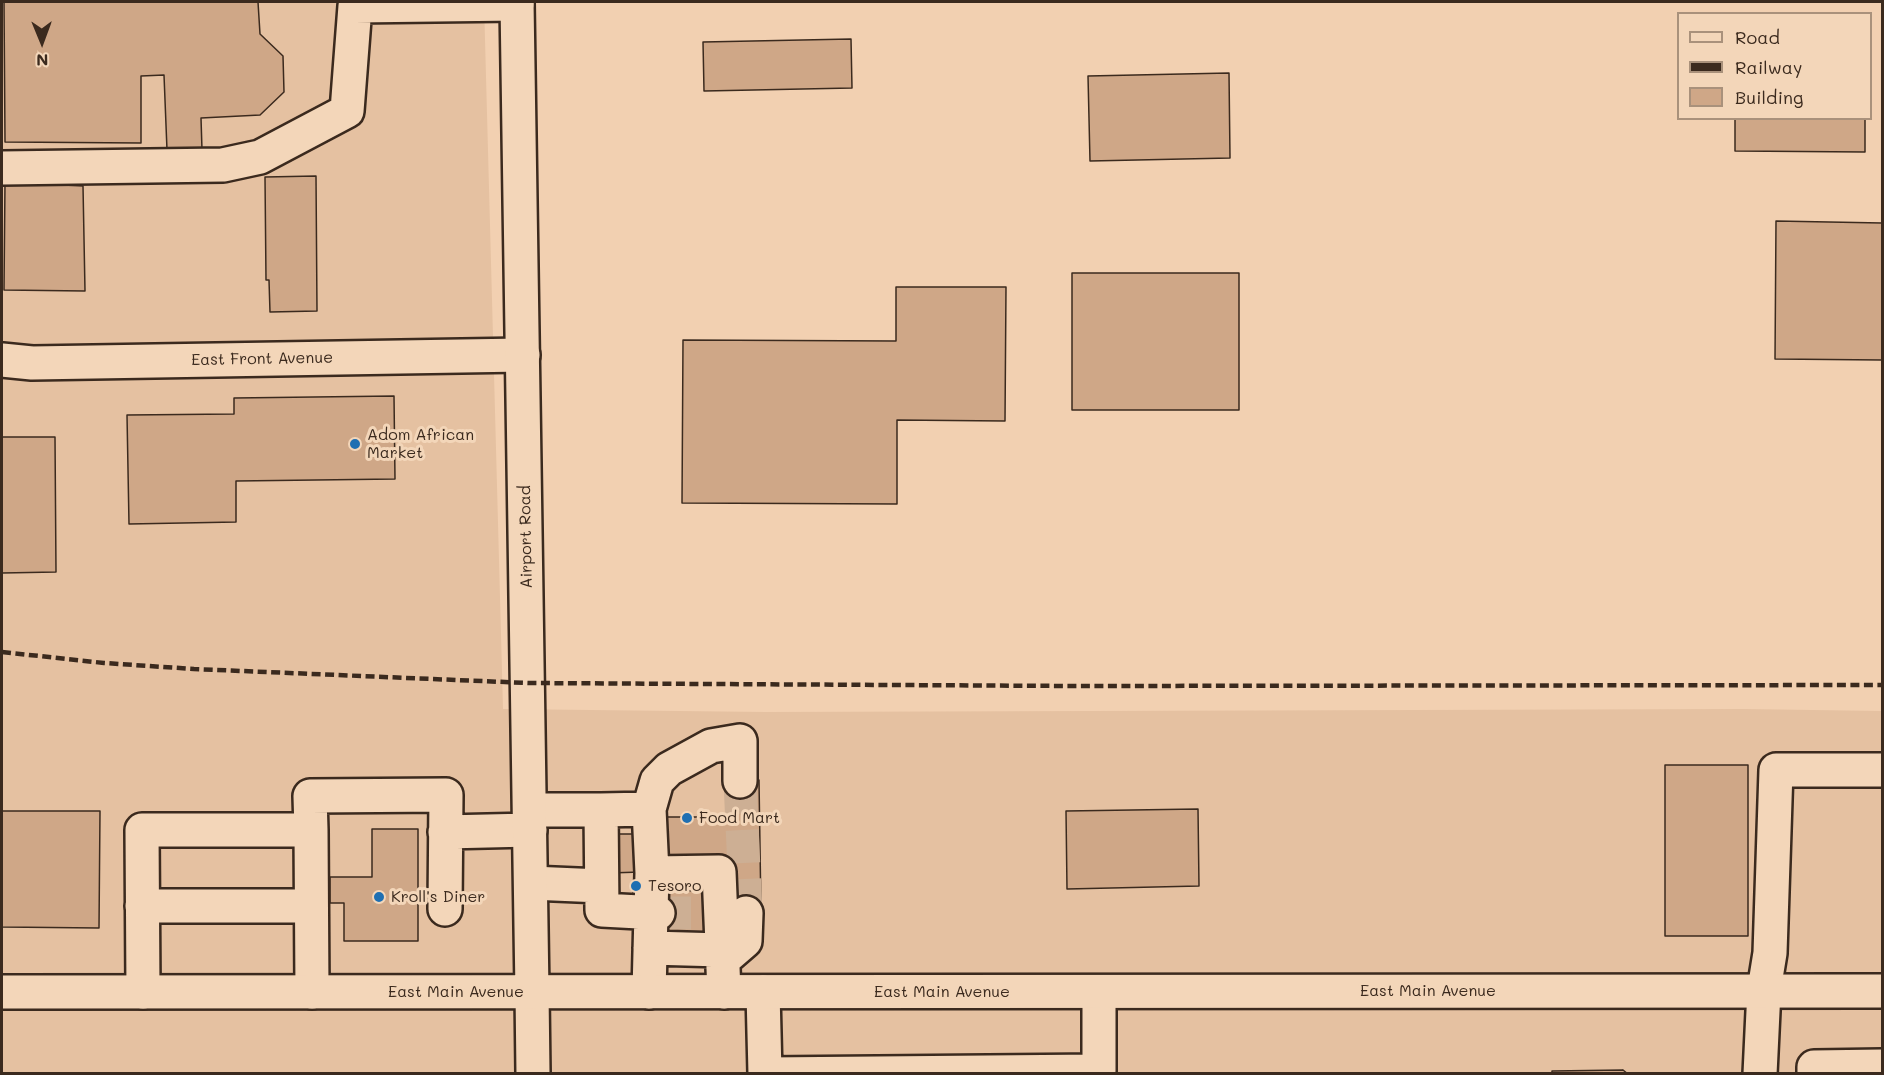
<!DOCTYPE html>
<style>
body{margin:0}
#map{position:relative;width:1884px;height:1075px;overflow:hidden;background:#f2d0b1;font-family:Mali,sans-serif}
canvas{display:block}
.frame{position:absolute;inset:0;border:3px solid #3b2a1e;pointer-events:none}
.legend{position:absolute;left:1677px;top:12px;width:195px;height:108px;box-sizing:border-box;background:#f3d6b9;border:2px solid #a9917b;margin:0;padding:8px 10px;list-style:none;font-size:18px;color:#3b2a1e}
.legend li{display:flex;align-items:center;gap:12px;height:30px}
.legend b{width:30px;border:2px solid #a9917b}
.north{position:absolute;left:12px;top:12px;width:60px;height:60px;-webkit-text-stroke:4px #f3d6b9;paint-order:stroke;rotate:179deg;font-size:16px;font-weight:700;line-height:24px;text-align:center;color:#3b2a1e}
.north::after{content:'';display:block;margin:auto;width:21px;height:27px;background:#3b2a1e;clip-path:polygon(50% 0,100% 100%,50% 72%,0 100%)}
</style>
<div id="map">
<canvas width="1884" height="1075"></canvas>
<div class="frame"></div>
<ul class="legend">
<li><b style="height:8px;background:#f3d6b9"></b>Road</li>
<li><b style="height:8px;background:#3b2a1e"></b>Railway</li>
<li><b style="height:16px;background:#cfa787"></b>Building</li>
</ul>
<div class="north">N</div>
</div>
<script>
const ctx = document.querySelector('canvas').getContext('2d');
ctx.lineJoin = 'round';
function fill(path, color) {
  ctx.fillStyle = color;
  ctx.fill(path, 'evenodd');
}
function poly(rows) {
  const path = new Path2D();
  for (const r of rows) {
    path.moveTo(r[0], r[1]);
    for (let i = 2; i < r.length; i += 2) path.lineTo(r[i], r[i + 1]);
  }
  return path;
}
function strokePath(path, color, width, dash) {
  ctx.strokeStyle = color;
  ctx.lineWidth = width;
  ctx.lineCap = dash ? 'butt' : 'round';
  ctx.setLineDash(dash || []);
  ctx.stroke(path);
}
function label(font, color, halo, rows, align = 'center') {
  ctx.font = font + ' Mali,sans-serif';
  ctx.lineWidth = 6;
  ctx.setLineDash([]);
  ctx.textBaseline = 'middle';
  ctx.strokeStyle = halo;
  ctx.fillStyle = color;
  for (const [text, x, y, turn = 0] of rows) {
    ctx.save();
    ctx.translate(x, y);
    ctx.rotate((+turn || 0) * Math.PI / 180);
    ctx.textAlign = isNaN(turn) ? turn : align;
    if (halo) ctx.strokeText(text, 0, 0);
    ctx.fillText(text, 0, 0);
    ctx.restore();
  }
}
fill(poly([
 [2,2,484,2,503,709,766,712,1743,709,1882,711,1882,1073,2,1074]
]), '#e5c1a1');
const building = poly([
 [4,2,258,2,260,34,283,56,284,92,260,115,201,118,202,150,167,150,164,75,141,76,141,143,5,142,4,2],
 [851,39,852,88,704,91,703,42,851,39],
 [1229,73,1230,158,1090,161,1088,76,1229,73],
 [1735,118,1865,118,1865,152,1735,151,1735,118],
 [316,176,317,311,270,312,269,280,266,280,265,177,316,176],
 [5,182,83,186,85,291,4,290,5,182],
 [1776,221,1882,223,1882,360,1775,359,1776,221],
 [1072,273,1239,273,1239,410,1072,410,1072,273],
 [896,287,1006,287,1005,421,897,420,897,504,682,503,683,340,896,341,896,287],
 [394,396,395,479,236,481,236,522,129,524,127,415,234,414,234,398,394,396],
 [2,437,55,437,56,572,2,573,2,437],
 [1665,765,1748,765,1748,936,1665,936,1665,765],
 [759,780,761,913,732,913,731,866,667,867,666,817,727,817,726,781,759,780],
 [1198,809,1199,886,1067,889,1066,811,1198,809],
 [2,811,100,811,99,928,2,927,2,811],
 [372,829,418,829,418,941,344,941,344,903,330,903,330,877,372,877,372,829],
 [609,834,641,834,641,872,609,873,609,834],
 [703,874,704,940,658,941,657,875,703,874],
 [1623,1070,1628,1074,1552,1074,1552,1071,1623,1070]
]);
fill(building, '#cfa787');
strokePath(building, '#3b2a1e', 1.5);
strokePath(poly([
 [740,781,746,913],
 [658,913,704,913]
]), '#cdaf94', 33, [33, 16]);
const minor = poly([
 [2,168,223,165,260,157,347,111,355,6,517,4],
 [2,360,32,363,523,355],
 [649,809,657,781,669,769,711,746,740,741,740,781],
 [530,810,601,810],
 [311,830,310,796,446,795,445,909],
 [445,832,530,830],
 [652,873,649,809,601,810,602,910,658,913],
 [531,883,601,886],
 [142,906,311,906],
 [650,948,722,950],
 [723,960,745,941,746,913],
 [143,992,142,830,311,830,312,992],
 [532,992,533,1074],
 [649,992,652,873,719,872,724,992],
 [763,992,765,1074],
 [766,1074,1099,1071,1099,992],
 [1760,1074,1764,990,1770,953,1776,770,1882,770],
 [1814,1074,1814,1067,1882,1066]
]);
const major = poly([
 [517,2,532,992],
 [2,992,1882,991]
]);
strokePath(minor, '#3b2a1e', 38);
strokePath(major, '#3b2a1e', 38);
strokePath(minor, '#f3d6b9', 33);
strokePath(major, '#f3d6b9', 33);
strokePath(poly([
 [2,652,104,663,194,669,528,683,1076,686,1882,685]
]), '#3b2a1e', 4.5, [9, 4.5]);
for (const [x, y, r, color] of [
 [355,444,6,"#1f6fb2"],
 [687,818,6,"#1f6fb2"],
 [636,886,6,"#1f6fb2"],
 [379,897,6,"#1f6fb2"]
]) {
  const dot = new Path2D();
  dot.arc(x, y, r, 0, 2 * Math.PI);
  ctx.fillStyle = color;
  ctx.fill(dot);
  strokePath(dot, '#f3d6b9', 2);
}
label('16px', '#3b2a1e', '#f3d6b9', [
 ["East Front Avenue",262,359,-1],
 ["Airport Road",526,537,-91],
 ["East Main Avenue",1428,991],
 ["East Main Avenue",456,992],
 ["East Main Avenue",942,992]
]);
label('16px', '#3b2a1e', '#f3d6b9', [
 ["Adom African",367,435],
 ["Market",367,453],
 ["Food Mart",699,818],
 ["Tesoro",648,886],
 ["Kroll's Diner",391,897]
], 'left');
</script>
